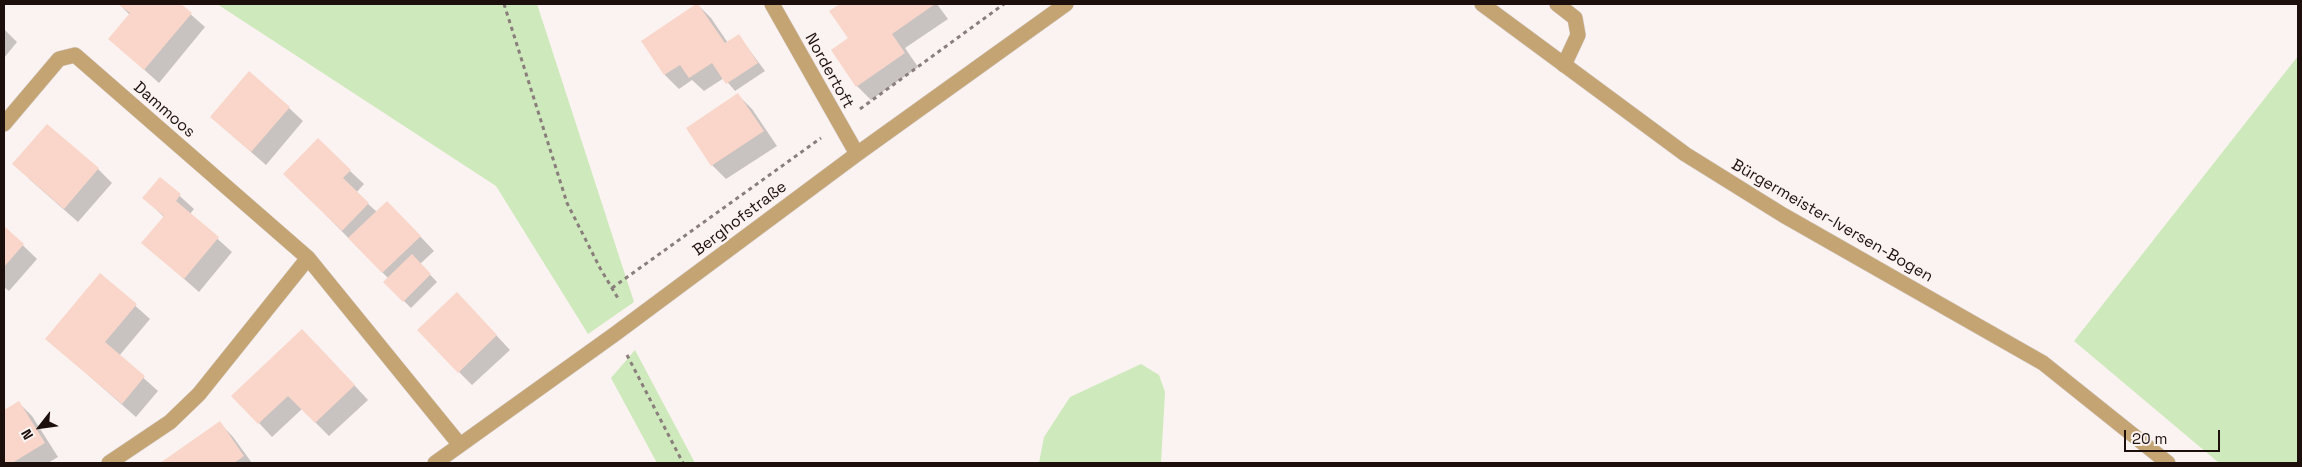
<!DOCTYPE html>
<meta charset="utf-8">
<style>
body{margin:0}
#map{position:relative;width:2302px;height:467px;overflow:hidden;background:#fbf3f1;font-family:"Space Grotesk",sans-serif}
canvas{display:block}
.frame{position:absolute;inset:0;border:5px solid #1d100c;pointer-events:none}
.north{position:absolute;left:15px;top:402px;width:50px;height:50px;-webkit-text-stroke:4px #fbf3f1;paint-order:stroke;rotate:240deg;font-size:14px;font-weight:700;line-height:20px;text-align:center;color:#1d100c}
.north::after{content:'';display:block;margin:auto;width:18px;height:22px;background:#1d100c;clip-path:polygon(50% 0,100% 100%,50% 72%,0 100%)}
.scale{position:absolute;left:2124px;top:430px;width:96px;height:22px;box-sizing:border-box;border:2px solid #1d100c;border-top:0;padding-left:6px;font-size:15px;line-height:18px;white-space:nowrap;color:#1d100c;-webkit-text-stroke:4px #fbf3f1;paint-order:stroke}
</style>
<div id="map">
<canvas width="2302" height="467"></canvas>
<div class="frame"></div>
<div class="north">N</div>
<div class="scale">20 m</div>
</div>
<script>
const ctx = document.querySelector('canvas').getContext('2d');
ctx.lineJoin = 'round';
function fill(path, color) {
  ctx.fillStyle = color;
  ctx.fill(path, 'evenodd');
}
function poly(rows) {
  const path = new Path2D();
  for (const r of rows) {
    path.moveTo(r[0], r[1]);
    for (let i = 2; i < r.length; i += 2) path.lineTo(r[i], r[i + 1]);
  }
  return path;
}
function strokePath(path, color, width, dash) {
  ctx.strokeStyle = color;
  ctx.lineWidth = width;
  ctx.lineCap = dash ? 'butt' : 'round';
  ctx.setLineDash(dash || []);
  ctx.stroke(path);
}
function label(font, color, halo, rows, align = 'center') {
  ctx.font = font + ' "Space Grotesk",sans-serif';
  ctx.lineWidth = 5;
  ctx.setLineDash([]);
  ctx.textBaseline = 'middle';
  ctx.strokeStyle = halo;
  ctx.fillStyle = color;
  for (const [text, x, y, turn = 0] of rows) {
    ctx.save();
    ctx.translate(x, y);
    ctx.rotate((+turn || 0) * Math.PI / 180);
    ctx.textAlign = isNaN(turn) ? turn : align;
    if (halo) ctx.strokeText(text, 0, 0);
    ctx.fillText(text, 0, 0);
    ctx.restore();
  }
}
fill(poly([
 [217,4,537,4,634,302,588,334,496,186],
 [2298,56,2298,463,2219,463,2074,341],
 [635,350,695,463,657,463,611,378],
 [1141,364,1159,375,1165,392,1161,463,1039,463,1044,437,1070,397]
]), '#cee9bb');
fill(poly([
 [119,4,179,4,205,27,159,83,110,39,130,15],
 [697,4,711,18,728,43,739,36,765,71,735,91,724,78,704,91,692,80,679,89,665,75,643,41],
 [842,4,937,4,948,19,905,48,918,67,871,100,857,86,849,39,831,12],
 [4,29,17,42,4,58],
 [738,95,752,109,777,146,726,179,712,165,688,129],
 [289,108,303,121,266,165,211,117],
 [98,169,112,183,78,222,28,178],
 [350,171,364,184,356,193,377,212,401,216,434,251,420,264,437,282,411,308,385,282,389,279,299,188],
 [160,178,194,209,190,214,232,252,199,292,143,243,164,217,144,198],
 [4,227,37,259,9,291,4,287],
 [101,275,150,319,119,356,158,391,136,417,47,339],
 [471,308,510,350,472,385,459,372],
 [316,344,368,400,329,436,302,409,272,437,259,423],
 [18,402,32,416,58,457,48,463,4,463,4,411],
 [220,423,233,437,252,463,164,463]
]), '#0003');
fill(poly([
 [118,4,181,4,192,13,144,70,108,39,130,13],
 [696,4,698,4,725,43,739,34,758,63,726,84,712,63,689,78,680,65,664,75,641,41],
 [840,4,935,4,892,34,905,53,856,87,831,50,848,38,829,11],
 [249,71,290,107,251,152,210,117],
 [738,93,764,131,711,166,686,128],
 [47,124,99,168,64,209,12,164],
 [318,138,351,170,343,178,369,203,342,231,283,174],
 [160,177,181,194,176,201,219,237,184,279,141,243,164,216,142,198],
 [387,201,421,236,382,273,348,238],
 [4,226,24,244,4,267],
 [412,254,431,274,403,302,383,282],
 [100,273,137,304,105,342,145,376,122,404,45,339],
 [457,292,497,335,458,373,417,330],
 [302,329,355,385,315,423,288,396,258,424,231,396],
 [19,401,45,443,12,463,4,463,4,410],
 [220,421,244,456,234,463,160,463]
]), '#f9d6c9');
const service = poly([
 [1557,4,1575,18,1578,35,1564,65]
]);
const minor = poly([
 [772,4,857,154],
 [1482,4,1685,154,1783,215,2043,363,2168,463],
 [4,124,59,59,75,55,308,258,460,445],
 [109,463,170,422,199,394,308,258],
 [435,463,615,334,857,154,1066,4]
]);
strokePath(service, '#d7cfcc', 16);
strokePath(minor, '#d7cfcc', 16);
strokePath(poly([
 [504,4,567,203,600,268,619,300],
 [860,109,1004,4],
 [612,288,821,138],
 [627,355,683,463]
]), '#897e7b', 3, [4, 4]);
strokePath(service, '#c4a473', 15);
strokePath(minor, '#c4a473', 15);
label('16px', '#1d100c', '#fbf3f1', [
 ["Nordertoft",829,71,61],
 ["Dammoos",164,110,41],
 ["Berghofstraße",740,219,-37],
 ["Bürgermeister-Iversen-Bogen",1832,221,30]
]);
</script>
